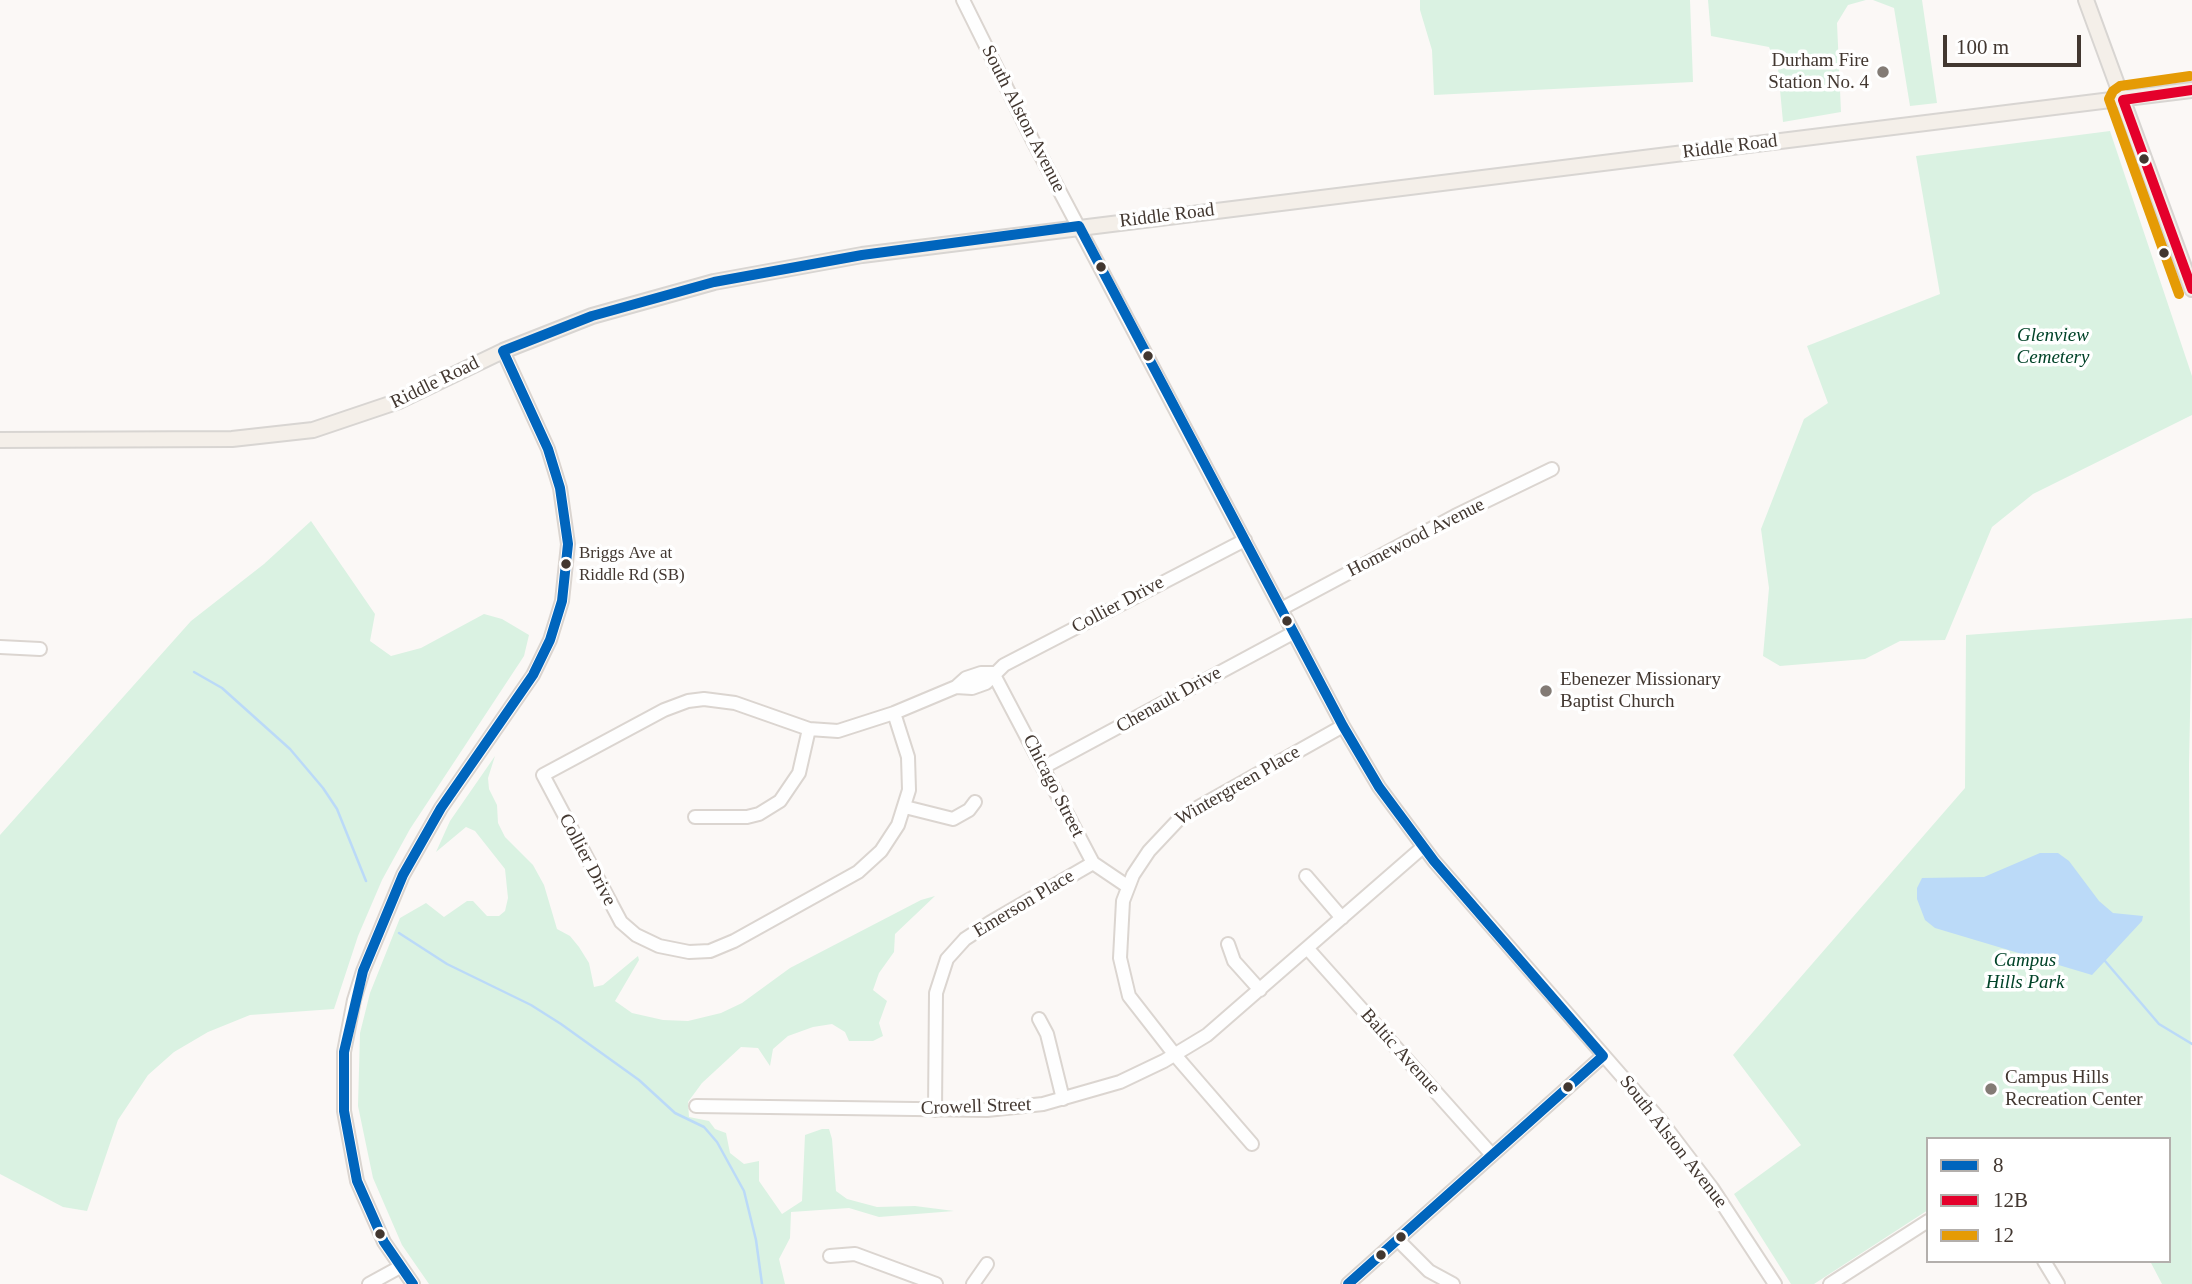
<!DOCTYPE html>
<style>
body{margin:0}
#map{position:relative;width:2192px;height:1284px;overflow:hidden;background:#fbf8f6;font-family:"Times New Roman",serif}
canvas{display:block}
.legend{position:absolute;left:1926px;top:1137px;width:245px;height:126px;box-sizing:border-box;background:#fff;border:2px solid #b3afac;margin:0;padding:9px 12px;list-style:none;font-size:21px;color:#423730}
.legend li{display:flex;align-items:center;gap:14px;height:35px}
.legend b{width:35px;border:2px solid #b3afac}
.scale{position:absolute;left:1943px;top:35px;width:138px;height:32px;box-sizing:border-box;border:4px solid #423730;border-top:0;padding-left:9px;font-size:21px;line-height:24px;white-space:nowrap;color:#423730;-webkit-text-stroke:5px #fff;paint-order:stroke}
</style>
<div id="map">
<canvas width="2192" height="1284"></canvas>
<ul class="legend">
<li><b style="height:9px;background:#0065bd"></b>8</li>
<li><b style="height:9px;background:#e4002b"></b>12B</li>
<li><b style="height:9px;background:#e59b05"></b>12</li>
</ul>
<div class="scale">100 m</div>
</div>
<script>
const ctx = document.querySelector('canvas').getContext('2d');
ctx.lineJoin = 'round';
function fill(path, color) {
  ctx.fillStyle = color;
  ctx.fill(path, 'evenodd');
}
function poly(rows) {
  const path = new Path2D();
  for (const r of rows) {
    path.moveTo(r[0], r[1]);
    for (let i = 2; i < r.length; i += 2) path.lineTo(r[i], r[i + 1]);
  }
  return path;
}
function strokePath(path, color, width, dash) {
  ctx.strokeStyle = color;
  ctx.lineWidth = width;
  ctx.lineCap = dash ? 'butt' : 'round';
  ctx.setLineDash(dash || []);
  ctx.stroke(path);
}
function label(font, color, halo, rows, align = 'center') {
  ctx.font = font + ' "Times New Roman",serif';
  ctx.lineWidth = 7;
  ctx.setLineDash([]);
  ctx.textBaseline = 'middle';
  ctx.strokeStyle = halo;
  ctx.fillStyle = color;
  for (const [text, x, y, turn = 0] of rows) {
    ctx.save();
    ctx.translate(x, y);
    ctx.rotate((+turn || 0) * Math.PI / 180);
    ctx.textAlign = isNaN(turn) ? turn : align;
    if (halo) ctx.strokeText(text, 0, 0);
    ctx.fillText(text, 0, 0);
    ctx.restore();
  }
}
fill(poly([
 [1420,0,1690,0,1693,82,1434,95,1432,50,1420,10],
 [1708,0,1866,0,1848,5,1837,23,1841,112,1783,122,1778,68,1769,47,1711,36],
 [1873,0,1922,0,1937,103,1910,106,1894,8],
 [2110,131,2192,376,2192,415,2033,494,1992,527,1945,640,1900,641,1865,659,1780,666,1763,656,1769,588,1761,529,1804,419,1828,403,1807,346,1940,294,1916,156],
 [311,521,375,614,370,641,391,656,421,648,484,614,502,619,529,635,524,656,410,829,382,880,358,936,334,1009,250,1015,208,1032,174,1052,148,1075,118,1120,87,1211,63,1207,0,1174,0,835,191,621,264,564],
 [2192,618,2189,764,2192,1284,2162,1284,2150,1261,2169,1261,2169,1139,1928,1139,1928,1210,1814,1284,1791,1284,1734,1194,1801,1145,1733,1055,1965,788,1966,635],
 [495,756,488,778,489,789,497,805,498,823,505,837,533,865,544,885,557,929,570,936,579,947,589,963,594,987,603,985,638,956,639,960,615,1001,632,1013,663,1020,688,1021,721,1013,742,1003,790,968,921,900,935,896,895,934,894,952,879,973,873,990,887,1001,879,1023,883,1036,873,1041,849,1041,845,1032,832,1024,813,1027,788,1036,773,1049,770,1066,758,1048,741,1047,702,1083,688,1102,689,1117,709,1121,715,1129,726,1133,730,1153,744,1164,759,1161,759,1181,782,1214,802,1201,805,1135,822,1129,829,1129,832,1139,836,1191,847,1199,877,1207,915,1206,954,1211,879,1217,849,1208,791,1212,790,1238,779,1259,785,1284,429,1284,402,1245,373,1178,358,1106,360,1033,370,993,400,918,426,903,444,917,467,901,473,901,487,916,499,916,505,911,508,898,505,869,475,831,466,827,436,852,450,821]
]), '#daf2e2');
fill(poly([
 [2040,853,2058,853,2069,861,2099,901,2113,913,2143,916,2142,921,2092,975,1935,928,1925,920,1917,899,1917,888,1922,878,1984,877]
]), '#bbdaf8');
strokePath(poly([
 [194,672,222,688,290,749,323,788,337,809,366,881],
 [399,933,447,964,531,1005,561,1024,639,1080,675,1113,704,1127,717,1142,744,1191,756,1240,762,1284],
 [2105,961,2159,1024,2192,1044]
]), '#bbdaf8', 2.5);
const minor = poly([
 [963,0,1033,141,1343,726,1379,787,1434,861,1661,1121,1712,1188,1775,1284],
 [1281,609,1455,516,1552,469],
 [0,647,40,649],
 [993,673,1093,863,1127,886],
 [956,687,972,688,986,683,1004,665,1245,540],
 [894,713,908,757,909,790,898,825,881,851,858,872,734,941,710,951,689,952,659,946,636,935,621,922,543,775,664,710,688,701,704,699,735,703,809,729,838,731,894,713,956,687,966,678,981,673,993,673],
 [1044,767,1293,633],
 [905,807,953,819,969,810,975,802],
 [695,817,747,817,759,814,780,801,799,773,809,729],
 [1306,876,1342,918],
 [1228,944,1234,961,1260,990],
 [1308,949,1492,1155],
 [1039,1019,1047,1034,1063,1099],
 [696,1106,987,1110,1043,1104,1120,1082,1164,1061,1207,1035,1423,847],
 [935,1110,936,993,947,959,965,939,991,922,1093,863],
 [1252,1144,1175,1055,1129,996,1120,958,1123,901,1133,875,1149,851,1181,817,1343,726],
 [1398,1240,1429,1271,1453,1284],
 [830,1256,855,1254,936,1284],
 [2044,1261,2058,1284],
 [369,1284,400,1267],
 [413,1284,384,1242,357,1181,344,1111,344,1052,354,1000,363,971,403,875,441,808,533,675,550,640,562,601,568,544,560,488,548,449,503,351],
 [973,1284,987,1264],
 [1348,1284,1603,1056],
 [1830,1284,1928,1221]
]);
const major = poly([
 [2086,0,2192,289],
 [0,440,232,439,313,430,399,401,503,351,592,316,714,282,862,255,2192,90]
]);
strokePath(minor, '#dbd5d0', 16);
strokePath(major, '#d8d5d2', 18);
strokePath(minor, '#fefefe', 12);
strokePath(major, '#f4efe9', 14);
strokePath(poly([
 [413,1284,384,1242,357,1181,344,1111,344,1052,363,971,403,875,441,808,533,675,550,640,562,601,568,544,560,488,548,449,503,351,592,316,714,282,862,255,1079,226,1343,726,1379,787,1434,861,1603,1056,1348,1284]
]), '#0065bd', 10);
strokePath(poly([
 [2192,90,2123,100,2192,289]
]), '#e4002b', 10);
strokePath(poly([
 [2179,294,2109,99,2113,91,2120,86,2190,76]
]), '#e59b05', 10);
for (const [x, y, r, color] of [
 [1883,72,7,"#837b75"],
 [2144,159,6,"#423730"],
 [2164,253,6,"#423730"],
 [1101,267,6,"#423730"],
 [1148,356,6,"#423730"],
 [566,564,6,"#423730"],
 [1287,621,6,"#423730"],
 [1546,691,7,"#837b75"],
 [1568,1087,6,"#423730"],
 [1991,1089,7,"#837b75"],
 [380,1234,6,"#423730"],
 [1401,1237,6,"#423730"],
 [1381,1255,6,"#423730"]
]) {
  const dot = new Path2D();
  dot.arc(x, y, r, 0, 2 * Math.PI);
  ctx.fillStyle = color;
  ctx.fill(dot);
  strokePath(dot, '#fff', 2.5);
}
label('17px', '#423730', '#fff', [
 ["Briggs Ave at",579,554],
 ["Riddle Rd (SB)",579,576]
], 'left');
label('19px', '#423730', '#fff', [
 ["Durham Fire",1869,61,"right"],
 ["Station No. 4",1869,83,"right"],
 ["Ebenezer Missionary",1560,680],
 ["Baptist Church",1560,702],
 ["Campus Hills",2005,1078],
 ["Recreation Center",2005,1100]
], 'left');
label('19px', '#423730', '#fff', [
 ["South Alston Avenue",1023,119,63],
 ["Riddle Road",1730,147,-7],
 ["Riddle Road",1167,216,-7],
 ["Riddle Road",435,383,-26],
 ["Homewood Avenue",1416,538,-27],
 ["Collier Drive",1118,605,-28],
 ["Chenault Drive",1169,700,-29],
 ["Chicago Street",1053,786,63],
 ["Wintergreen Place",1238,786,-30],
 ["Collier Drive",587,860,62],
 ["Emerson Place",1024,904,-31],
 ["Baltic Avenue",1400,1052,48],
 ["Crowell Street",976,1107,-2],
 ["South Alston Avenue",1673,1142,52]
]);
label('italic 19px', '#014328', '#fff', [
 ["Glenview",2053,336],
 ["Cemetery",2053,358],
 ["Campus",2025,961],
 ["Hills Park",2025,983]
]);
</script>
